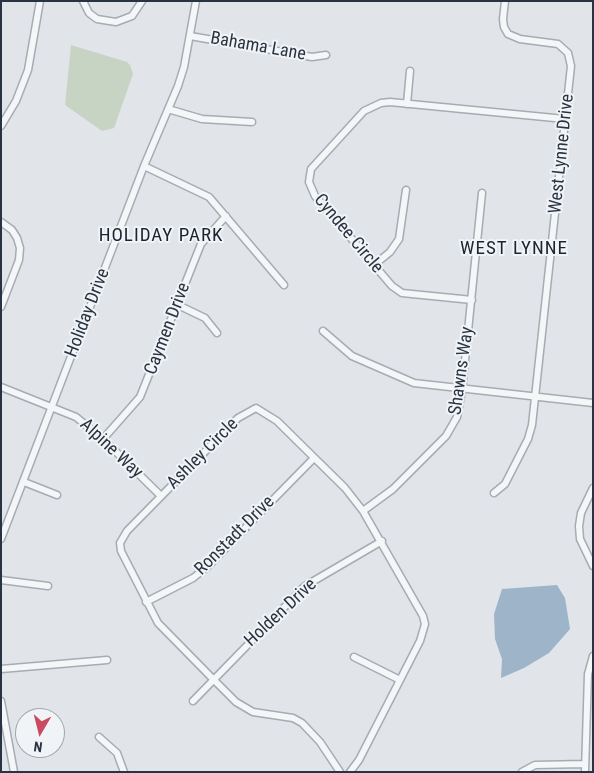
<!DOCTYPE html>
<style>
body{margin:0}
#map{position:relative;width:594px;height:773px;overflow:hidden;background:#e1e5ea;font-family:"Roboto Condensed",sans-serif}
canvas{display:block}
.frame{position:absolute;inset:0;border:2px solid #2a3341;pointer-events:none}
.north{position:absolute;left:15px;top:708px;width:50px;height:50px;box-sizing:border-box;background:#f1f4f7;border:1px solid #a1a7ae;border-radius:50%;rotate:188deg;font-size:14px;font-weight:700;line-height:20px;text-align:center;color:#2a3341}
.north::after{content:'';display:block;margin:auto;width:18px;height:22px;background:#cc4a61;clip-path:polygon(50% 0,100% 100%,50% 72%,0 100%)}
</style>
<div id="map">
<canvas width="594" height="773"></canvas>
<div class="frame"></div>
<div class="north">N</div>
</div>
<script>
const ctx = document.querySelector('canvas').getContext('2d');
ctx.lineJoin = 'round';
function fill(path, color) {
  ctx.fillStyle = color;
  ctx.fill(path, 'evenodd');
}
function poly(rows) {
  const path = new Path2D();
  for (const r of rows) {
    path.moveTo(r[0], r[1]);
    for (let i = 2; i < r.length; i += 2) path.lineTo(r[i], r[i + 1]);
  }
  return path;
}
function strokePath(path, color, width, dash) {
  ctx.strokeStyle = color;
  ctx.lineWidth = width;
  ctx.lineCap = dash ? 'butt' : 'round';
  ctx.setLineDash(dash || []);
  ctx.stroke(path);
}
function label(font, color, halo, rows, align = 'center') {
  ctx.font = font + ' "Roboto Condensed",sans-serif';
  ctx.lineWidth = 4;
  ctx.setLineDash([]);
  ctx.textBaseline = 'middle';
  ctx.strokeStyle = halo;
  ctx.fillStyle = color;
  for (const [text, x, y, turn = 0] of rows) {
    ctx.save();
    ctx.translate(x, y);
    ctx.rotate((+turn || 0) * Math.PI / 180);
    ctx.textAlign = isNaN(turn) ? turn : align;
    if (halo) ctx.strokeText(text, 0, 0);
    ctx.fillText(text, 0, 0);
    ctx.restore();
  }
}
fill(poly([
 [71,45,127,62,130,65,133,74,114,128,102,131,65,105]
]), '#c7d3c3');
fill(poly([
 [557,585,565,598,570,629,549,653,524,668,501,678,502,659,495,639,494,614,502,589]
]), '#9db4c9');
const minor = poly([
 [83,1,89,13,97,19,116,22,132,16,142,1],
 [190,36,312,57,326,55],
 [407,104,410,71],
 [168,109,202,119,252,122],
 [1,126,16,101,28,70,40,1],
 [144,166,209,197,284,285],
 [1,222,12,230,17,238,20,248,19,260,1,307],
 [374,265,390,252,399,239,406,190],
 [472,300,402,293,392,286,315,196,309,182,311,169,364,111,381,103,390,102,565,119],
 [178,305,205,318,217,333],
 [323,331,352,356,414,383,593,403],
 [1,387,76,417,103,439,161,496],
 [103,439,140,397,201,244,226,216],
 [24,482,57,495],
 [593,488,581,513,579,526,580,539,593,566],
 [494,493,505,484,528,439,532,425,571,66,568,53,558,44,520,39,508,34,504,27,503,19,505,1],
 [363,511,393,489,446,436,457,417,462,390,482,193],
 [1,539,144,166,178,86,184,67,196,1],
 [1,580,48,586],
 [146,602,193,578,207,567,314,458],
 [354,657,400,680],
 [1,669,107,660],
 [1,701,14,772],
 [193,701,305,586,382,541],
 [99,737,117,753,124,772],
 [340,772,320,742,302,723,293,718,253,712,236,702,213,679,158,623,121,551,120,543,127,531,238,418,256,408,277,421,345,488,363,511,423,616,425,624,420,641,359,760,350,772],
 [522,772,535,765,585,764],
 [585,772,588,674,593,656]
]);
strokePath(minor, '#a6acb4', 9);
strokePath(minor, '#f4f6f8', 6);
label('18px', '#2a3341', '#f1f4f7', [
 ["Bahama Lane",258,47,10],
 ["West Lynne Drive",562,154,-84],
 ["Cyndee Circle",348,234,50],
 ["Holiday Drive",88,313,-69],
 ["Caymen Drive",168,329,-69],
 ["Shawns Way",462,371,-82],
 ["Alpine Way",111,449,43],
 ["Ashley Circle",203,454,-45],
 ["Ronstadt Drive",235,536,-45],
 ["Holden Drive",281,613,-43]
]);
ctx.letterSpacing = '1px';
label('19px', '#1c2432', '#f1f4f7', [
 ["HOLIDAY PARK",161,236],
 ["WEST LYNNE",514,249]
]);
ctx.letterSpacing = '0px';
</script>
